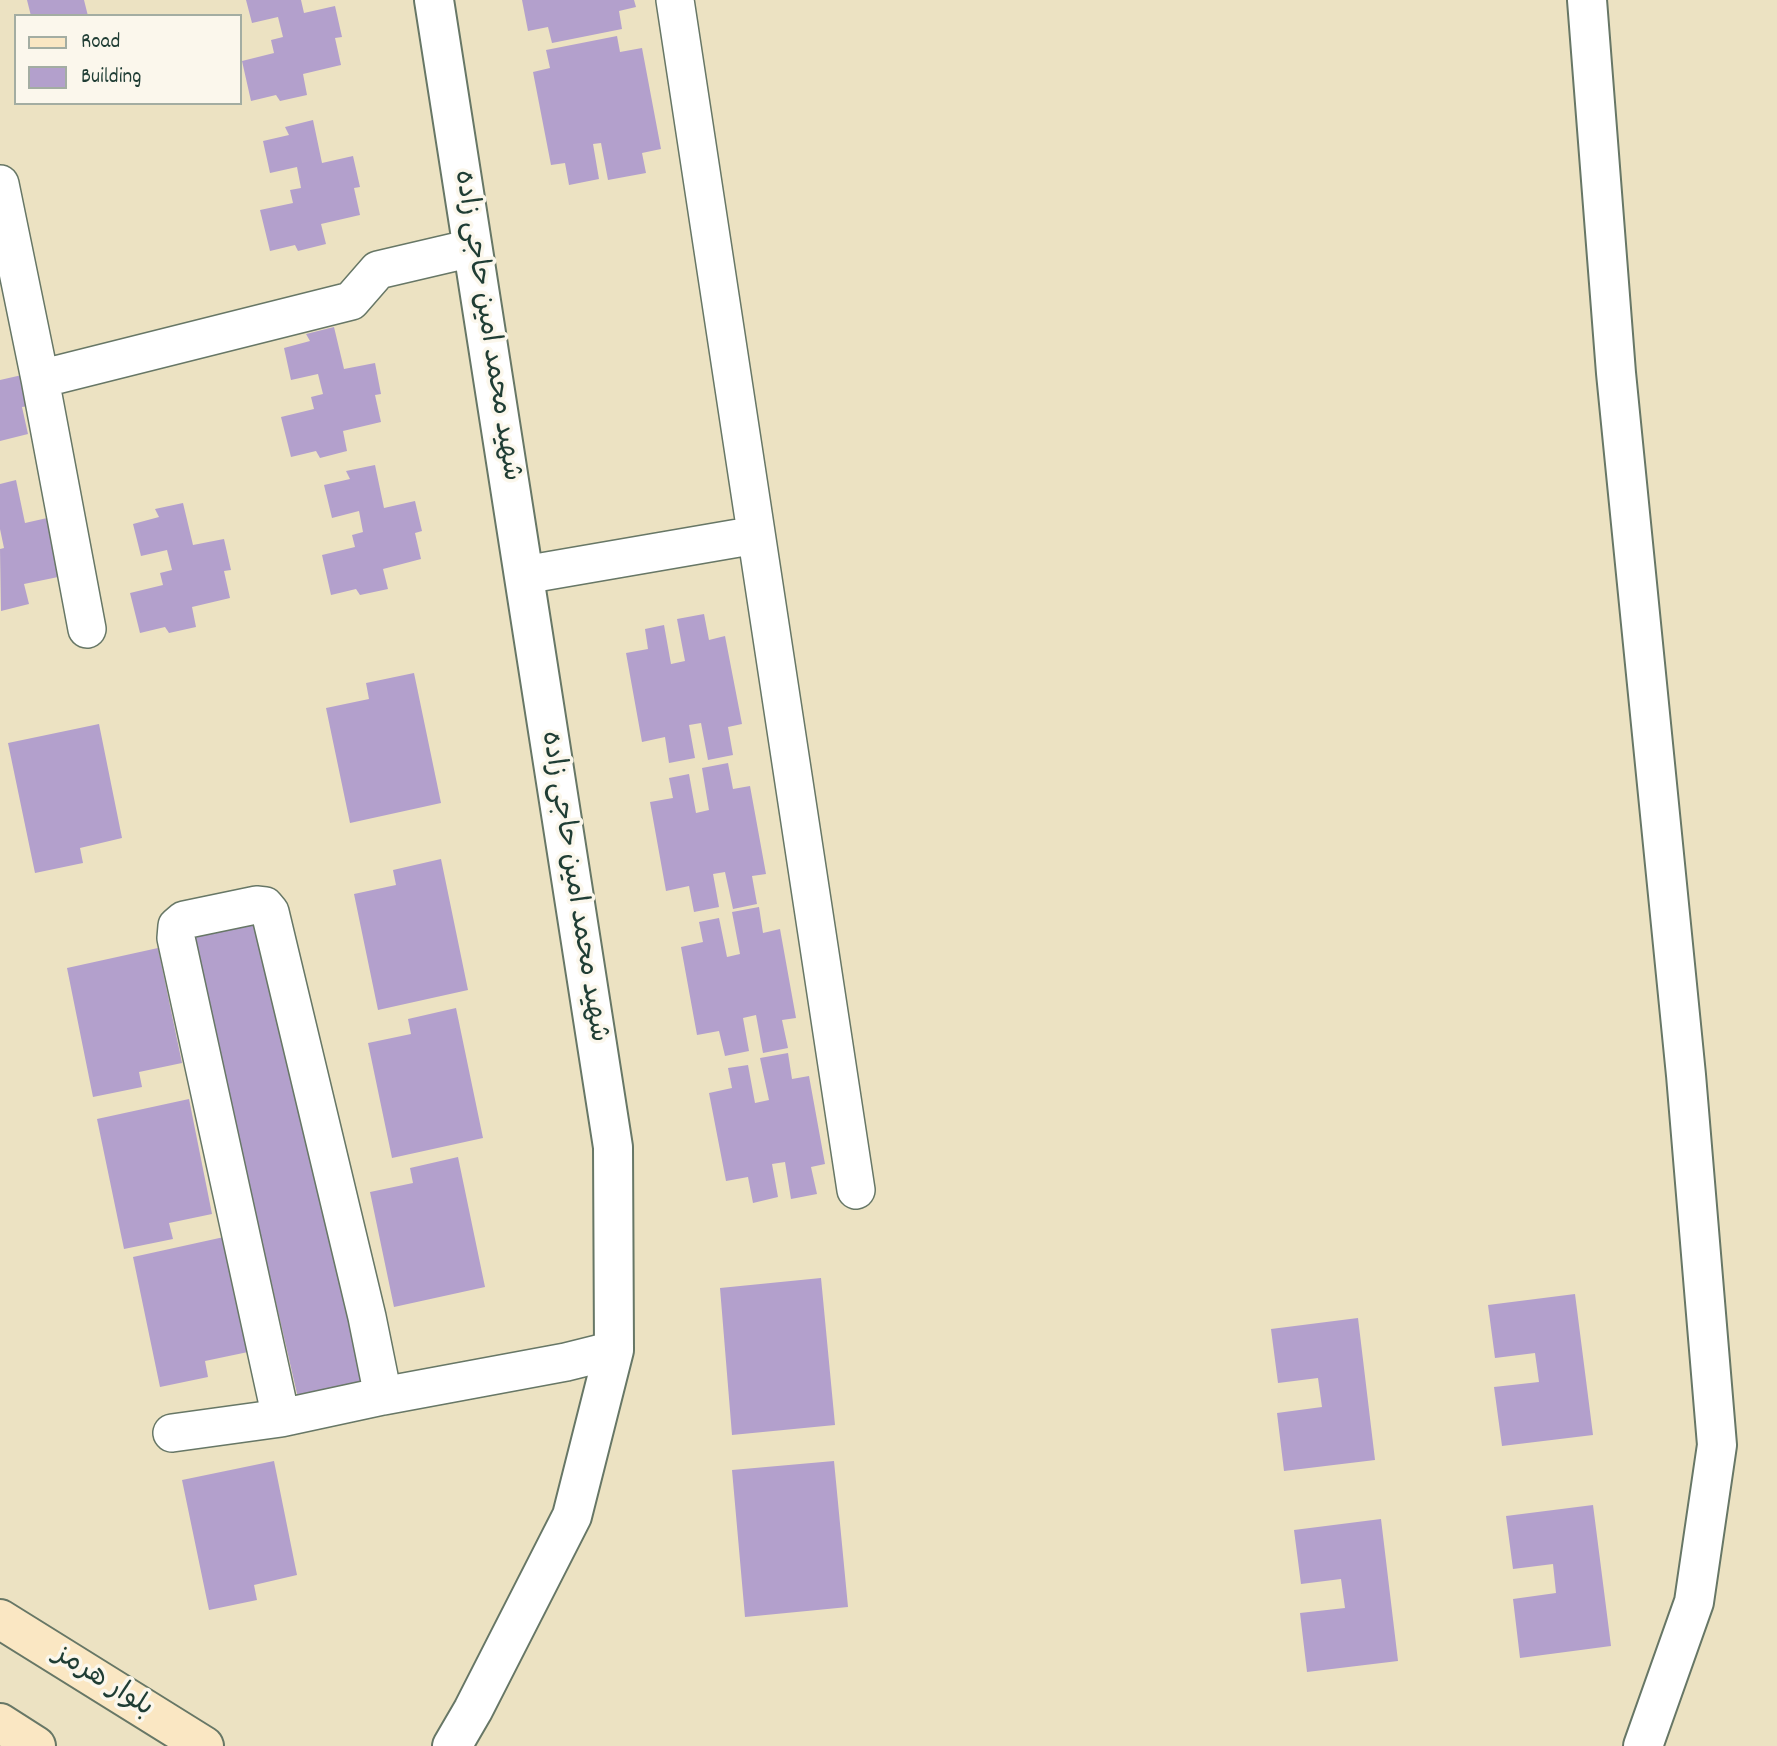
<!DOCTYPE html>
<meta charset="utf-8">
<style>
body{margin:0}
#map{position:relative;width:1777px;height:1746px;overflow:hidden;background:#ece2c2;font-family:Dekko,sans-serif}
canvas{display:block}
.legend{position:absolute;left:14px;top:14px;width:228px;height:91px;box-sizing:border-box;background:#fbf7ec;border:2px solid #a3ada2;margin:0;padding:9px 12px;list-style:none;font-size:21px;color:#1f3d34}
.legend li{display:flex;align-items:center;gap:14px;height:35px}
.legend b{width:35px;border:2px solid #a3ada2}
</style>
<div id="map">
<canvas width="1777" height="1746"></canvas>
<ul class="legend">
<li><b style="height:9px;background:#fae7c3"></b>Road</li>
<li><b style="height:19px;background:#b3a0cc"></b>Building</li>
</ul>
</div>
<script>
const ctx = document.querySelector('canvas').getContext('2d');
ctx.lineJoin = 'round';
function fill(path, color) {
  ctx.fillStyle = color;
  ctx.fill(path, 'evenodd');
}
function poly(rows) {
  const path = new Path2D();
  for (const r of rows) {
    path.moveTo(r[0], r[1]);
    for (let i = 2; i < r.length; i += 2) path.lineTo(r[i], r[i + 1]);
  }
  return path;
}
function strokePath(path, color, width, dash) {
  ctx.strokeStyle = color;
  ctx.lineWidth = width;
  ctx.lineCap = dash ? 'butt' : 'round';
  ctx.setLineDash(dash || []);
  ctx.stroke(path);
}
function label(font, color, halo, rows, align = 'center') {
  ctx.font = font + ' Dekko,"Playpen Sans Arabic",sans-serif';
  ctx.lineWidth = 7;
  ctx.setLineDash([]);
  ctx.textBaseline = 'middle';
  ctx.strokeStyle = halo;
  ctx.fillStyle = color;
  for (const [text, x, y, turn = 0] of rows) {
    ctx.save();
    ctx.translate(x, y);
    ctx.rotate((+turn || 0) * Math.PI / 180);
    ctx.textAlign = isNaN(turn) ? turn : align;
    if (halo) ctx.strokeText(text, 0, 0);
    ctx.fillText(text, 0, 0);
    ctx.restore();
  }
}
fill(poly([
 [27,0,84,0,88,16,31,16],
 [246,0,301,0,304,13,335,6,342,37,335,38,341,65,303,74,307,95,280,101,276,95,251,101,242,61,274,53,271,40,283,37,278,17,252,23],
 [522,0,634,0,636,7,619,11,622,29,552,43,548,27,528,31],
 [617,36,620,52,642,48,661,149,642,153,646,173,608,180,601,143,593,144,599,179,569,185,565,163,551,165,533,72,550,68,546,50],
 [313,120,322,163,353,156,360,187,354,188,360,215,321,224,326,244,298,251,295,245,270,251,260,210,293,203,290,190,301,188,297,167,270,173,263,141,289,135,285,127],
 [334,327,344,369,375,363,381,394,375,395,381,422,343,431,347,451,320,458,316,451,291,457,281,417,314,409,311,397,323,394,318,374,291,380,284,348,310,341,306,334],
 [22,375,29,406,22,407,28,434,0,441,0,380],
 [375,465,384,508,415,501,422,531,415,533,421,559,383,569,388,589,360,595,356,589,331,595,322,555,355,547,352,535,363,532,359,511,332,518,324,485,350,479,346,471],
 [16,480,25,523,56,516,63,576,24,584,29,604,1,611,0,549,4,548,0,529,0,484],
 [183,503,193,545,224,539,231,570,224,571,230,598,192,607,196,627,169,633,165,627,140,633,130,593,163,585,160,573,172,570,167,550,141,556,133,524,159,517,155,509],
 [704,614,709,640,725,636,742,724,728,727,733,755,708,760,701,723,689,725,695,758,669,763,665,737,642,742,626,653,648,649,645,629,664,625,671,664,685,661,677,619],
 [414,673,441,803,350,823,326,708,369,699,366,683],
 [99,724,122,838,80,848,83,863,35,873,8,743],
 [728,763,733,789,750,786,766,874,752,876,757,904,733,909,725,872,713,874,719,907,694,912,689,886,666,891,650,802,673,798,669,778,689,774,696,813,709,810,702,768],
 [441,859,468,990,378,1010,354,894,396,885,393,870],
 [759,907,763,933,780,929,796,1018,782,1020,788,1048,763,1053,756,1015,743,1018,749,1051,725,1056,719,1031,697,1035,681,947,703,942,699,922,719,918,727,957,740,954,732,912],
 [259,921,370,1380,298,1398,192,938],
 [158,948,182,1063,139,1072,142,1087,93,1097,67,968],
 [456,1008,483,1138,392,1158,368,1043,411,1034,408,1019],
 [788,1053,792,1079,809,1076,825,1164,811,1167,817,1194,791,1199,785,1162,772,1164,778,1197,753,1203,748,1177,726,1181,709,1093,732,1088,728,1068,748,1065,755,1103,769,1100,760,1058],
 [189,1099,212,1214,169,1223,173,1239,124,1249,97,1119],
 [458,1157,485,1287,394,1307,370,1192,413,1183,410,1168],
 [224,1237,248,1352,205,1361,208,1377,160,1387,133,1257],
 [821,1278,835,1425,732,1435,720,1288],
 [1575,1294,1593,1435,1502,1446,1494,1387,1539,1382,1535,1353,1495,1358,1488,1305],
 [1358,1318,1375,1460,1284,1471,1277,1413,1322,1407,1318,1378,1278,1383,1271,1329],
 [274,1461,297,1575,254,1585,257,1600,209,1610,182,1480],
 [834,1461,848,1607,745,1617,732,1470],
 [1593,1505,1611,1646,1520,1658,1513,1599,1556,1593,1553,1564,1513,1569,1506,1516],
 [1381,1519,1398,1661,1307,1672,1300,1613,1345,1608,1341,1579,1301,1584,1294,1530]
]), '#b3a0cc');
const minor = poly([
 [675,0,856,1190],
 [0,184,40,379,87,629],
 [40,379,351,301,378,270,472,248],
 [524,575,756,535],
 [281,1418,176,938,177,926,184,920,256,905,265,906,270,912,367,1317,383,1396],
 [172,1433,281,1418,383,1396,566,1362,614,1350]
]);
const tertiary = poly([
 [434,0,613,1147,614,1350,572,1516,473,1710,452,1746],
 [1587,0,1616,373,1686,1075,1717,1445,1694,1602,1643,1746]
]);
const secondary = poly([
 [0,1619,204,1746],
 [0,1723,36,1746]
]);
strokePath(minor, '#677766', 40);
strokePath(tertiary, '#677766', 42);
strokePath(secondary, '#677766', 42);
strokePath(minor, '#fff', 37);
strokePath(tertiary, '#fff', 38);
strokePath(secondary, '#fae7c3', 38);
label('28px', '#1f3d34', '#fbf7ec', [
 ["شهید محمد امین حاجی زاده",485,326,81],
 ["شهید محمد امین حاجی زاده",572,887,81],
 ["بلوار هرمز",102,1683,32]
]);
</script>
